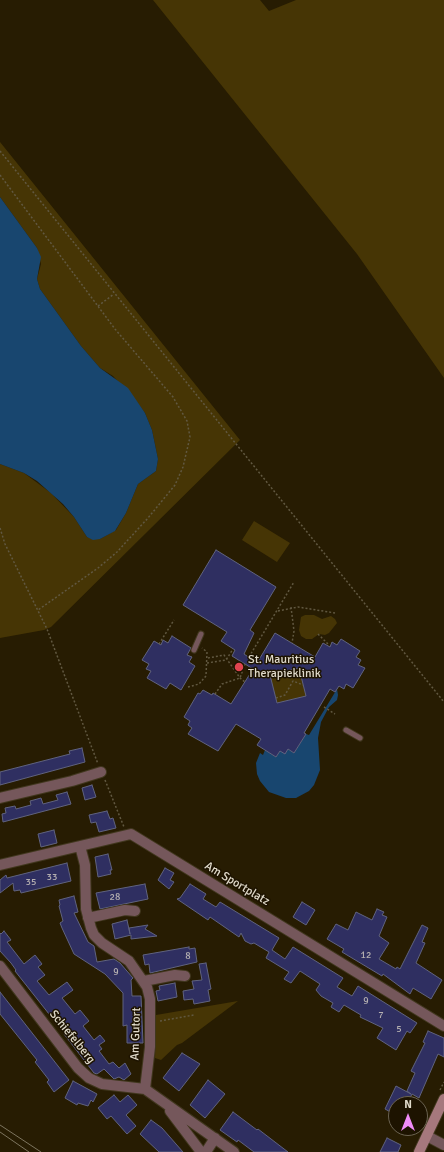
<!DOCTYPE html>
<style>
body{margin:0}
#map{position:relative;width:444px;height:1152px;overflow:hidden;background:#271c02;font-family:Signika,sans-serif}
canvas{display:block}
.north{position:absolute;left:388px;top:1096px;width:40px;height:40px;box-sizing:border-box;background:#1d1300;border:1px solid #6b6351;border-radius:50%;rotate:0deg;font-size:11px;font-weight:700;line-height:16px;text-align:center;color:#e0daca}
.north::after{content:'';display:block;margin:auto;width:14px;height:18px;background:#ef8bf7;clip-path:polygon(50% 0,100% 100%,50% 72%,0 100%)}
</style>
<div id="map">
<canvas width="444" height="1152"></canvas>
<div class="north">N</div>
</div>
<script>
const ctx = document.querySelector('canvas').getContext('2d');
ctx.lineJoin = 'round';
function fill(path, color) {
  ctx.fillStyle = color;
  ctx.fill(path, 'evenodd');
}
function poly(rows) {
  const path = new Path2D();
  for (const r of rows) {
    path.moveTo(r[0], r[1]);
    for (let i = 2; i < r.length; i += 2) path.lineTo(r[i], r[i + 1]);
  }
  return path;
}
function strokePath(path, color, width, dash) {
  ctx.strokeStyle = color;
  ctx.lineWidth = width;
  ctx.lineCap = dash ? 'butt' : 'round';
  ctx.setLineDash(dash || []);
  ctx.stroke(path);
}
function label(font, color, halo, rows, align = 'center') {
  ctx.font = font + ' Signika,sans-serif';
  ctx.lineWidth = 3;
  ctx.setLineDash([]);
  ctx.textBaseline = 'middle';
  ctx.strokeStyle = halo;
  ctx.fillStyle = color;
  for (const [text, x, y, turn = 0] of rows) {
    ctx.save();
    ctx.translate(x, y);
    ctx.rotate((+turn || 0) * Math.PI / 180);
    ctx.textAlign = isNaN(turn) ? turn : align;
    if (halo) ctx.strokeText(text, 0, 0);
    ctx.fillText(text, 0, 0);
    ctx.restore();
  }
}
fill(poly([
 [153,0,260,0,269,11,296,0,444,0,444,378,357,254],
 [0,142,240,440,51,627,44,630,0,638,0,464,24,473,51,493,74,517,87,537,93,539,100,539,116,530,126,513,138,484,156,471,158,459,152,430,145,413,136,401,113,376,100,368,81,346,40,289,37,279,41,264,37,248,0,197],
 [254,521,290,543,277,562,242,540],
 [305,615,314,615,322,619,331,616,335,619,337,623,329,633,325,635,319,634,312,639,306,639,301,636,299,630,301,617],
 [299,668,306,696,277,703,270,675],
 [238,1001,182,1043,177,1045,161,1060,155,1058,156,1015]
]), '#463505');
fill(poly([
 [0,197,37,248,41,257,37,279,40,289,81,346,100,368,128,388,145,413,152,430,158,459,156,471,138,484,126,513,115,531,100,539,93,540,87,537,74,517,63,504,37,481,24,473,0,464],
 [337,689,338,695,337,700,329,707,321,722,318,738,320,770,314,785,309,791,296,798,286,798,269,792,260,781,257,774,256,763,260,753,263,755,265,750,276,757,280,751,288,749,294,753,306,734,309,735]
]), '#18466f');
const building = poly([
 [216,550,276,587,250,630,254,633,244,654,257,663,275,633,315,657,323,643,330,647,332,642,337,645,341,639,360,651,356,657,361,660,358,665,365,668,353,688,346,684,344,689,339,686,335,692,330,689,304,733,306,734,294,753,288,749,285,754,280,751,276,757,257,745,261,739,236,724,218,751,188,734,192,728,188,725,190,721,184,717,198,693,200,694,203,690,212,695,213,693,231,704,253,669,232,656,235,650,221,641,227,632,183,605,216,550],
 [299,668,306,696,277,703,270,675,299,668],
 [172,636,191,648,187,655,192,657,189,662,195,666,181,690,170,683,166,689,147,678,151,671,146,669,149,664,142,660,154,641,161,645,163,640,168,643,172,636],
 [82,748,85,762,0,785,0,772,70,754,69,751,82,748],
 [92,785,96,797,85,800,82,788,92,785],
 [67,792,71,804,3,822,2,814,6,813,5,808,15,806,16,809,31,805,30,801,41,798,43,804,58,800,56,795,67,792],
 [107,811,110,819,113,818,116,828,99,832,96,822,91,823,89,815,107,811],
 [54,830,57,843,41,847,38,834,54,830],
 [108,854,112,870,110,870,111,874,98,877,95,857,108,854],
 [67,863,71,881,21,893,20,890,14,891,13,883,0,893,0,880,6,875,7,878,67,863],
 [165,868,174,873,170,880,174,882,169,889,158,880,165,868],
 [145,884,148,899,100,909,96,893,145,884],
 [190,884,206,894,203,899,216,907,220,902,279,938,272,950,285,959,293,947,343,978,337,987,352,996,358,986,417,1023,410,1033,407,1031,396,1050,377,1038,383,1028,360,1017,361,1015,344,1005,339,1012,331,1007,333,1003,321,996,316,990,320,984,300,971,291,983,284,979,289,972,266,958,269,952,254,943,251,944,245,941,241,933,239,937,210,917,208,920,177,899,180,898,190,884],
 [74,896,78,912,74,913,88,942,94,946,97,962,114,959,120,963,133,978,131,980,132,996,141,996,143,1043,127,1043,127,1025,123,1026,123,993,105,974,74,954,62,928,60,923,63,921,59,906,60,905,59,900,74,896],
 [302,902,315,910,306,925,293,917,302,902],
 [377,909,384,912,382,915,387,917,379,936,389,943,379,959,396,969,397,967,400,969,422,925,428,928,422,942,425,943,416,963,442,980,431,999,413,988,410,994,383,974,382,976,342,952,344,949,327,939,336,924,348,930,356,912,372,920,377,909],
 [127,920,130,934,129,928,148,925,145,929,157,936,131,939,131,935,115,939,112,924,127,920],
 [4,931,11,940,7,942,24,964,35,955,42,964,38,967,45,975,37,981,49,995,67,982,73,990,62,998,75,1014,80,1010,89,1021,83,1026,94,1040,100,1035,105,1041,99,1045,102,1049,99,1051,109,1064,113,1062,119,1068,125,1063,131,1074,124,1080,119,1077,114,1079,104,1069,97,1074,94,1073,64,1034,69,1030,57,1016,53,1019,15,971,16,970,11,963,0,951,0,933,1,934,4,931],
 [189,947,189,949,195,948,197,962,150,973,149,964,145,965,143,955,189,947],
 [206,963,211,989,208,990,210,1001,194,1004,193,999,184,1000,183,991,194,989,192,981,202,980,199,964,206,963],
 [175,983,177,997,158,1001,156,991,160,990,159,986,175,983],
 [0,992,69,1080,54,1092,47,1082,49,1080,35,1062,37,1060,0,1014,0,992],
 [428,1031,444,1038,444,1057,438,1054,419,1098,412,1094,407,1104,396,1104,396,1115,385,1109,396,1086,411,1094,407,1091,415,1073,411,1071,425,1043,423,1042,428,1031],
 [182,1053,200,1064,179,1091,163,1078,182,1053],
 [208,1080,225,1094,205,1118,190,1105,208,1080],
 [73,1081,97,1094,93,1102,91,1100,88,1106,78,1103,77,1105,65,1098,73,1081],
 [114,1095,120,1102,128,1095,137,1105,126,1115,136,1126,127,1134,111,1116,107,1119,98,1108,114,1095],
 [233,1112,257,1130,258,1129,288,1152,254,1152,238,1140,237,1142,220,1130,233,1112],
 [151,1120,162,1128,183,1152,159,1152,140,1134,151,1120],
 [387,1138,401,1145,398,1152,380,1152,387,1138]
]);
fill(building, '#2f2f61');
strokePath(building, '#60637f', 1);
const service = poly([
 [194,650,201,634],
 [346,730,360,738]
]);
const minor = poly([
 [0,798,72,781,101,772],
 [80,846,85,865,86,909,91,928,94,935,102,943,129,961,147,987,150,999,150,1047,145,1089],
 [0,865,131,834,444,1026],
 [88,918,125,910,135,911],
 [0,966,78,1068,89,1078,102,1084,145,1089,234,1152],
 [144,981,175,975,185,976],
 [170,1111,201,1152],
 [427,1136,444,1145],
 [206,1152,215,1138]
]);
const secondary = poly([
 [419,1152,444,1099]
]);
strokePath(service, '#41371e', 7);
strokePath(minor, '#41371e', 12);
strokePath(secondary, '#41371e', 12);
strokePath(poly([
 [0,151,444,702],
 [0,175,115,329,173,397,187,421,190,437,183,467,175,485,148,518,117,552,98,568,38,610],
 [98,306,114,294],
 [0,528,5,544,47,629,98,764],
 [291,607,294,631,292,643],
 [278,611,298,607,335,613],
 [318,634,328,644],
 [159,644,174,620],
 [249,657,294,582],
 [208,658,224,655,240,678,245,682],
 [207,663,226,660,233,649],
 [188,687,199,684,206,676,207,652,202,648],
 [215,694,222,684,240,678,245,664],
 [276,698,285,695,293,681,303,685],
 [324,707,335,714],
 [105,780,124,827],
 [160,1021,194,1015],
 [440,1090,444,1082]
]), '#615841', 1.5, [2, 2]);
strokePath(service, '#75575b', 5);
strokePath(minor, '#75575b', 10);
strokePath(secondary, '#a6787d', 10);
strokePath(poly([
 [0,1125,41,1152],
 [0,1132,29,1152]
]), '#7d755f', 1);
for (const [x, y, r, color] of [
 [239,667,5,"#e0444e"]
]) {
  const dot = new Path2D();
  dot.arc(x, y, r, 0, 2 * Math.PI);
  ctx.fillStyle = color;
  ctx.fill(dot);
  strokePath(dot, '#1d1300', 1.5);
}
label('10px', '#b4afb0', null, [
 ["33",52,877],
 ["35",31,882],
 ["28",115,897],
 ["12",366,955],
 ["8",188,956],
 ["9",116,972],
 ["9",366,1001],
 ["7",381,1015],
 ["5",399,1029]
]);
label('12px', '#e0daca', '#1d1300', [
 ["St. Mauritius",248,660],
 ["Therapieklinik",248,674]
], 'left');
label('12px', '#e0daca', '#1d1300', [
 ["Am Sportplatz",237,884,31],
 ["Am Gutort",136,1034,-88],
 ["Schiefelberg",72,1037,51]
]);
</script>
